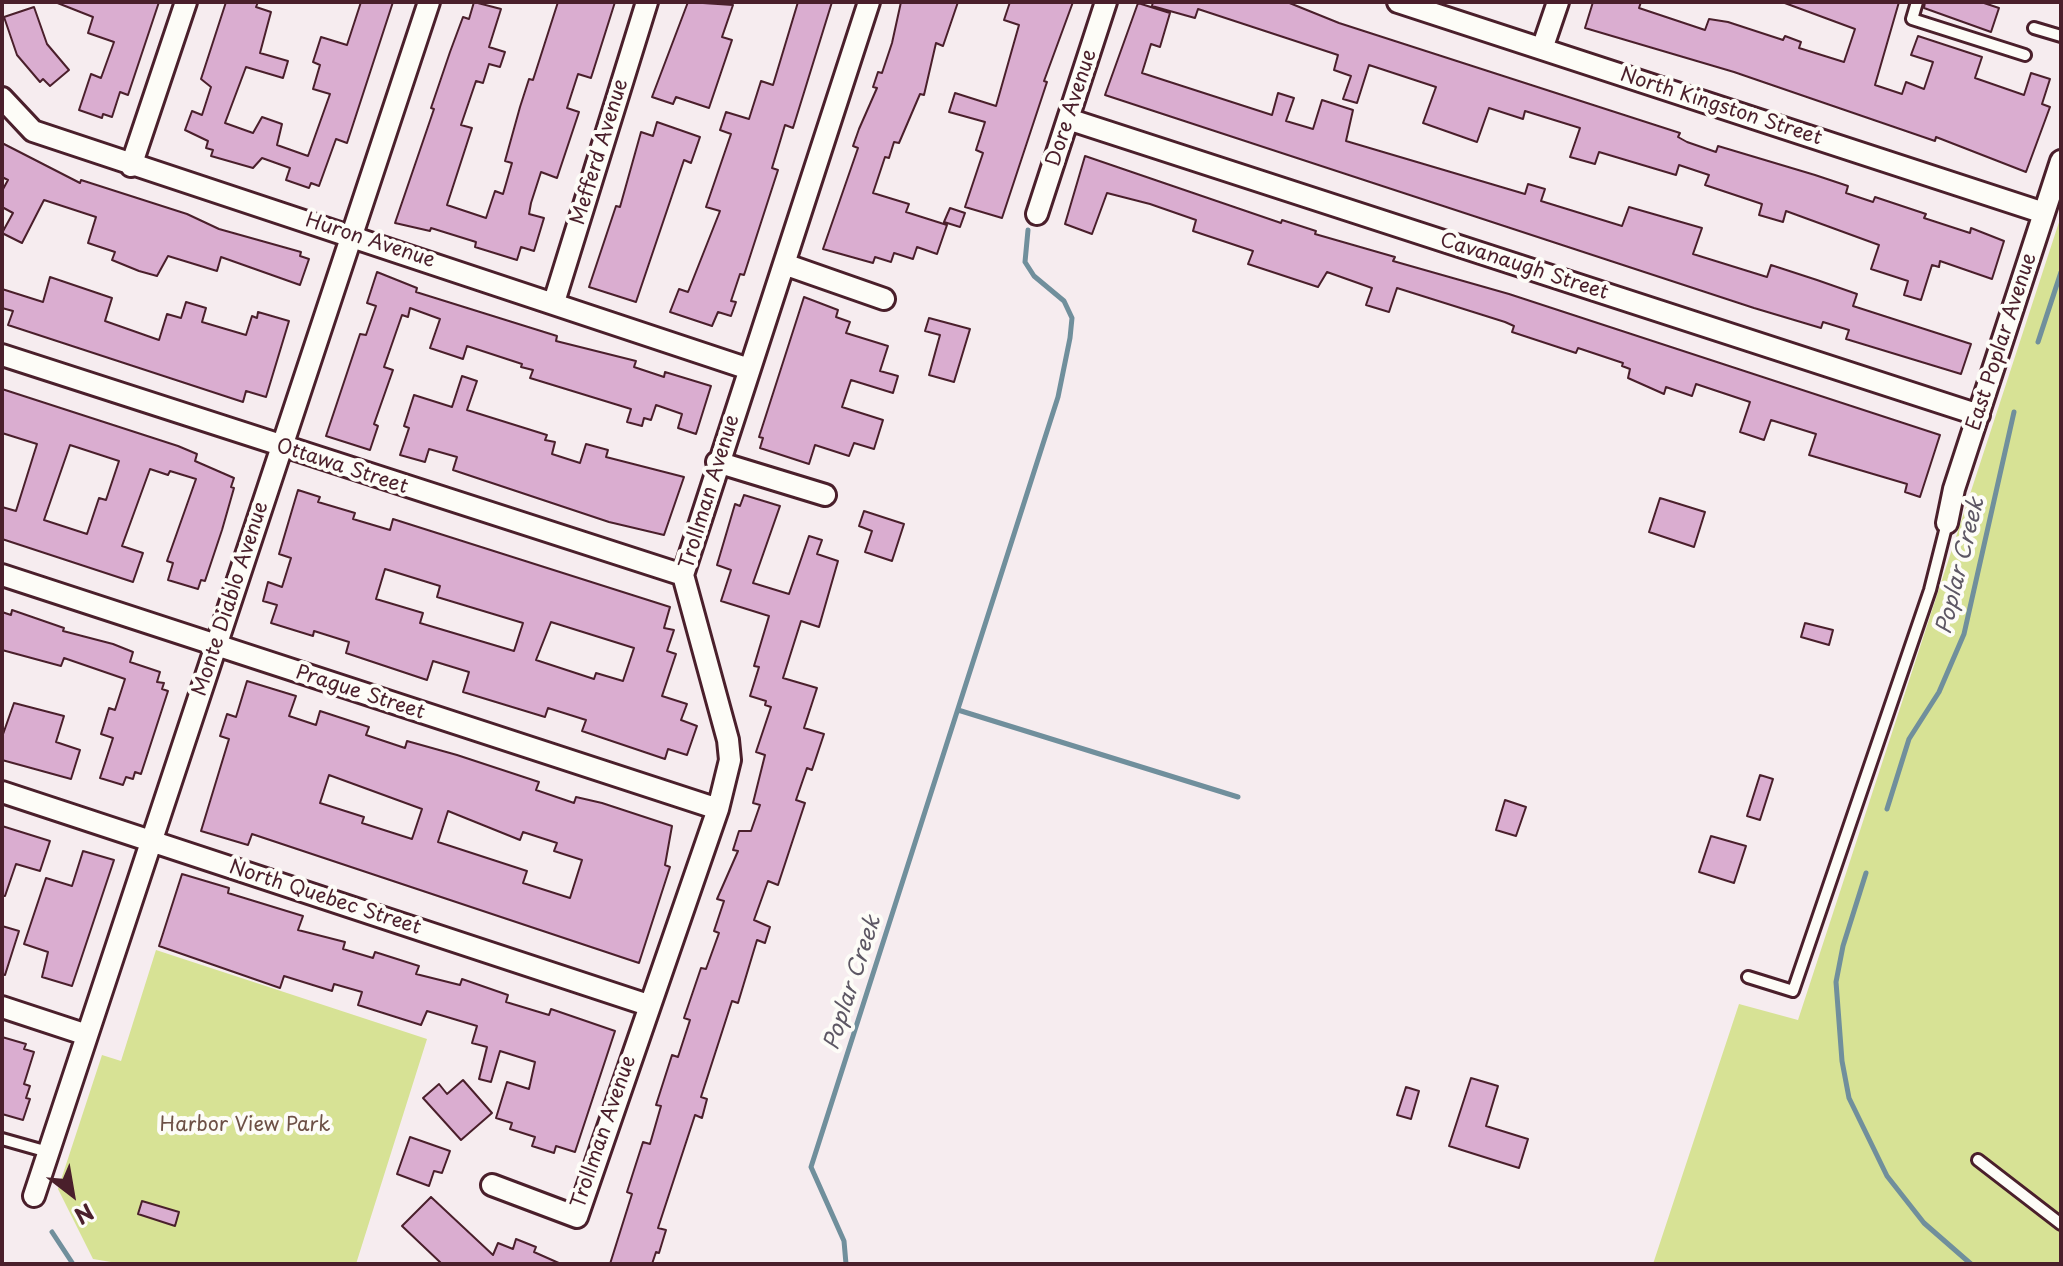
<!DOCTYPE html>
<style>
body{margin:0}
#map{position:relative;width:2063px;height:1266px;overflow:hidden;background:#f6ecef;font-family:"Playpen Sans",sans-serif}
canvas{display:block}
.frame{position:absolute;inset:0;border:4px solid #4a1f2b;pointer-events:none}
.north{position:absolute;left:32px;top:1154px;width:80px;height:80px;-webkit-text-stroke:6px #fdfcf7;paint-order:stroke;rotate:149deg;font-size:22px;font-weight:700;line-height:32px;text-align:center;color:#4a1f2b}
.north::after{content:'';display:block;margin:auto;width:28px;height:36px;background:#4a1f2b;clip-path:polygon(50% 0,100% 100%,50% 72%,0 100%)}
</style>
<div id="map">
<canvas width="2063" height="1266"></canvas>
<div class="frame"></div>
<div class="north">N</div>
</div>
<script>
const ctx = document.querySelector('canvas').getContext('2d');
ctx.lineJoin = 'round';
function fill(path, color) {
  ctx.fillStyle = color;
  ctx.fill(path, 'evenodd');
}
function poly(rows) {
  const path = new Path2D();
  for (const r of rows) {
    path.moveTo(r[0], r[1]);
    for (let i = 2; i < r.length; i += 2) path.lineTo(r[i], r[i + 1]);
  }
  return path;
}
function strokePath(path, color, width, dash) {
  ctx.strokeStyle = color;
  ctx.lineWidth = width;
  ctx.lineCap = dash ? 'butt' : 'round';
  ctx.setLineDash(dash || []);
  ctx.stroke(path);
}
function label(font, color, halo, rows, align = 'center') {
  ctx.font = font + ' "Playpen Sans",sans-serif';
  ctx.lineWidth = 8;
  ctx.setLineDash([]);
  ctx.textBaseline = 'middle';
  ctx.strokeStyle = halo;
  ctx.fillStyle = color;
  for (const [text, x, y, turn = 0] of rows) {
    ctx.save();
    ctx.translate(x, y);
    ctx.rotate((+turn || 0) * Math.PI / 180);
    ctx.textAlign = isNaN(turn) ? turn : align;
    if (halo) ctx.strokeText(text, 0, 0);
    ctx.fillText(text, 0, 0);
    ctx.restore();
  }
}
fill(poly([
 [2061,216,2061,1264,1653,1264,1739,1004,1798,1020],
 [156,950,427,1039,356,1264,123,1264,93,1259,58,1189,102,1055,121,1061]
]), '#d7e295');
strokePath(poly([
 [2038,342,2061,272],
 [958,710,1238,797],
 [1887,809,1909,739,1939,692,1964,634,2014,412],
 [1866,873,1843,946,1836,982,1842,1061,1849,1098,1887,1176,1924,1223,1971,1264],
 [52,1232,73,1264],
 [846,1264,844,1241,811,1167,1058,397,1070,338,1072,318,1064,301,1034,276,1025,262,1028,230]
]), '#708f9c', 5);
const building = poly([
 [55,2,159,2,128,95,120,92,112,117,103,114,102,118,79,110,91,74,101,78,114,42,88,33,93,17,55,2],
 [226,2,258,2,256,7,271,12,260,53,288,61,283,78,246,67,225,123,253,133,262,117,282,124,277,145,308,156,330,94,313,89,320,65,313,62,321,37,347,45,361,2,393,2,347,143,336,139,319,186,311,183,309,188,286,180,290,168,262,158,253,168,211,156,213,150,206,148,208,141,185,130,192,111,202,115,211,87,201,79,226,2],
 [474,2,501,9,489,47,505,52,500,67,489,64,483,83,476,81,461,125,472,128,447,205,486,218,495,191,503,194,512,163,505,161,520,107,529,79,533,80,558,2,615,2,591,78,578,74,567,108,579,112,557,178,541,172,531,203,529,214,544,218,534,251,521,247,517,260,475,247,476,242,431,228,430,231,395,223,434,109,431,108,450,52,463,17,469,19,474,2],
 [688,2,733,5,722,37,732,40,709,108,676,97,673,104,652,97,688,2],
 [798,2,832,2,793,128,785,125,772,168,778,170,744,275,740,274,731,301,736,302,731,316,718,312,712,326,670,312,679,289,688,292,720,211,706,207,731,134,720,130,726,112,749,119,761,81,773,85,798,2],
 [901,2,958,2,943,46,936,43,924,95,920,94,899,143,894,142,889,158,885,157,873,193,909,204,906,212,947,225,937,254,917,247,913,259,894,253,891,262,875,257,873,263,823,249,858,148,853,146,859,129,877,88,873,87,878,72,882,73,892,43,901,2],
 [1010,2,1073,2,1044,81,1047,82,1002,218,965,207,983,153,976,150,985,122,949,112,955,93,996,106,1019,25,1004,20,1010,2],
 [1153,2,1287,2,1339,23,1680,133,1678,137,1687,142,1716,152,1718,146,1815,175,1848,186,1846,193,1873,202,1875,197,1926,214,1924,218,1970,233,1971,228,2004,241,1992,279,1940,261,1939,267,1932,265,1921,300,1904,295,1908,281,1871,269,1879,245,1786,211,1783,222,1759,215,1762,204,1705,185,1709,175,1679,165,1676,175,1599,152,1595,164,1570,157,1580,128,1525,111,1523,119,1489,108,1477,142,1423,123,1436,87,1369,65,1357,103,1343,99,1351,76,1334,70,1338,55,1198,9,1195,18,1152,6,1153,2],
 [1593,2,1641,2,1639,8,1705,30,1709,19,1728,22,1783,40,1785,36,1801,42,1799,48,1844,62,1855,29,1782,2,1899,2,1875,85,1902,94,1906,82,1924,89,1933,62,1911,55,1918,36,1982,57,1975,78,2024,95,2031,73,2050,79,2042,104,2050,107,2026,172,1936,137,1935,141,1734,72,1585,28,1593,2],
 [1925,2,1981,2,1999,8,1991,32,1924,8,1925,2],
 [1138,3,1170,13,1160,47,1151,44,1142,73,1272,115,1278,93,1294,98,1286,121,1313,129,1322,100,1353,110,1346,141,1525,194,1528,184,1545,189,1541,201,1622,226,1629,207,1702,228,1693,254,1767,277,1771,265,1817,280,1857,294,1853,306,1971,344,1961,374,1846,339,1849,330,1823,322,1821,328,1754,308,1105,95,1138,3],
 [34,7,47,44,69,70,50,86,43,79,40,82,17,55,4,17,34,7],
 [657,122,700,137,691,163,684,160,636,302,589,287,616,206,620,207,641,132,653,136,657,122],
 [2,143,80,183,81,180,187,214,219,229,301,252,300,256,309,259,300,285,221,257,217,271,168,256,157,276,139,271,112,260,115,252,88,243,96,217,44,200,22,243,2,233,13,213,2,207,2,191,8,180,2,177,2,143],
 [1085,156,1281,223,1282,220,1316,231,1315,234,1395,257,1393,261,1509,294,1940,435,1920,497,1905,492,1907,484,1809,455,1816,434,1771,420,1764,440,1740,432,1750,402,1696,384,1692,396,1666,387,1664,394,1628,378,1630,369,1622,366,1623,363,1578,348,1576,353,1512,332,1514,326,1505,322,1397,288,1389,312,1366,305,1372,288,1327,272,1318,287,1248,264,1253,251,1193,231,1196,220,1150,204,1107,193,1092,234,1065,224,1085,156],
 [950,208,965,213,960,227,944,222,950,208],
 [377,272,417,288,416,292,557,336,556,341,636,361,634,367,664,377,665,372,711,386,696,434,678,428,682,414,656,405,651,420,644,418,642,426,627,422,631,409,530,378,533,370,521,367,522,364,467,346,463,359,430,348,440,319,410,308,408,317,402,315,384,367,393,370,374,424,378,426,370,450,326,436,360,334,366,335,376,306,367,303,377,272],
 [50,277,112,298,105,321,159,340,167,314,181,318,186,302,206,308,202,322,246,335,252,316,257,318,258,312,289,321,266,397,246,391,243,402,8,325,13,311,2,308,2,289,43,302,50,277],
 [804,297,838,310,836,317,850,322,846,333,888,346,880,371,898,376,893,393,851,380,842,407,883,420,874,449,854,443,849,456,815,445,809,464,760,448,763,438,759,437,804,297],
 [929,318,970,329,954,382,929,375,940,335,925,331,929,318],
 [462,376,477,381,467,410,547,435,545,440,555,442,552,454,580,463,586,444,608,450,606,457,684,477,664,535,609,522,453,470,457,457,429,449,425,462,400,455,409,428,404,426,414,395,452,407,462,376],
 [2,389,178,446,197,454,195,461,234,478,231,487,234,488,222,530,205,581,201,580,198,589,168,580,173,563,167,561,196,479,170,471,168,475,150,469,122,546,143,553,133,582,2,539,2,507,16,511,37,444,2,433,2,389],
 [70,445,119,461,106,500,99,498,87,534,44,520,70,445],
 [298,490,320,497,318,502,355,513,353,519,390,530,393,519,670,607,664,628,674,630,667,651,676,654,662,696,687,704,681,720,697,726,687,755,668,749,665,759,582,731,586,720,548,708,545,717,463,692,469,672,433,661,427,680,346,653,349,642,314,631,313,636,271,623,277,605,263,601,268,582,282,587,291,558,279,554,298,490],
 [385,569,440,586,437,597,523,623,514,651,420,623,423,613,376,599,385,569],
 [551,622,634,648,623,681,596,673,594,679,536,660,551,622],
 [744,495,780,506,753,583,789,594,809,536,822,540,817,554,838,561,819,627,801,621,783,678,817,688,804,728,824,734,812,770,807,768,796,800,805,803,778,885,768,881,754,920,770,927,765,943,757,940,738,1003,732,1001,701,1097,707,1099,702,1118,695,1115,658,1228,666,1230,659,1253,656,1252,652,1264,610,1264,632,1194,627,1192,634,1170,643,1142,650,1144,661,1106,656,1105,672,1055,678,1057,690,1020,684,1018,701,968,706,969,719,933,714,931,724,901,717,899,738,851,733,850,739,831,751,831,760,805,753,803,765,755,756,752,771,707,765,705,766,701,750,696,759,667,754,666,769,616,721,601,731,570,717,565,735,504,740,506,744,495],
 [1660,498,1705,512,1694,547,1649,532,1660,498],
 [864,511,904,524,892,561,865,552,872,531,859,526,864,511],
 [12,610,64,628,63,631,113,644,133,652,130,662,160,672,157,682,164,683,162,689,168,691,141,774,135,772,133,779,126,777,123,785,100,778,113,738,101,734,109,708,115,710,125,679,64,658,61,666,2,650,2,612,11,615,12,610],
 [1805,623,1833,630,1829,645,1801,637,1805,623],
 [247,681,296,696,289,716,316,725,320,711,369,727,366,735,405,748,407,741,457,755,539,782,536,790,574,803,576,797,602,803,672,826,665,865,670,867,639,963,252,834,248,845,201,831,229,739,220,736,227,714,236,717,247,681],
 [329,775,422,809,412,839,362,823,364,817,320,803,329,775],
 [448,811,520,840,523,832,557,843,554,851,582,860,570,898,523,883,527,871,438,842,448,811],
 [14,703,64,716,56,742,80,750,71,779,2,760,2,737,14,703],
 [1760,775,1773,779,1760,820,1747,816,1760,775],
 [1505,800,1526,807,1516,836,1496,830,1505,800],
 [2,826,50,841,40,871,16,864,5,896,2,896,2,826],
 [1711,836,1746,846,1734,883,1699,872,1711,836],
 [83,851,114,860,72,986,42,977,48,952,24,944,46,878,72,886,83,851],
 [182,874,229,888,228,893,303,916,298,930,345,942,343,949,373,958,375,952,419,966,416,974,460,985,462,979,508,995,506,1002,549,1015,551,1009,615,1031,575,1152,556,1146,554,1153,532,1146,535,1137,510,1129,512,1123,496,1118,507,1082,529,1089,535,1062,500,1051,491,1082,479,1079,487,1047,472,1043,477,1026,427,1011,421,1025,358,1005,362,992,334,984,332,991,284,976,280,988,159,946,182,874],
 [2,926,19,931,5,975,2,974,2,926],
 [2,1037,26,1044,24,1049,34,1052,24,1084,30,1086,26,1098,30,1099,23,1120,2,1114,2,1037],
 [1471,1078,1498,1086,1486,1126,1528,1139,1519,1168,1449,1146,1471,1078],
 [463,1080,492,1113,461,1140,423,1098,439,1084,447,1094,463,1080],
 [1406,1087,1419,1091,1411,1119,1397,1115,1406,1087],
 [410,1137,450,1151,442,1173,434,1171,429,1186,397,1174,410,1137],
 [431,1197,493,1255,498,1243,513,1249,516,1239,536,1247,534,1252,561,1264,442,1264,402,1226,431,1197],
 [142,1201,179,1212,175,1226,138,1214,142,1201]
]);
fill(building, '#daadd0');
strokePath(building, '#4a1f2b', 2);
const service = poly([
 [1917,2,1912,19,2025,55],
 [2034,28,2061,36],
 [1748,977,1793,991,1930,590,1947,523],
 [2,1139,48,1152],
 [1978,1160,2061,1224]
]);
const minor = poly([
 [1398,2,2044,213],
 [1542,49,1558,2],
 [2,98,33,131,749,369],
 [1068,119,1979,415],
 [131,166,186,2],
 [1037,214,1106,2],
 [784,264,884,299],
 [554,302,647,2],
 [2,355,683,575],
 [717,462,825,495],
 [1947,523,1954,489,2061,161],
 [2,575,718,809],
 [2,792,648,1005],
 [2,1007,87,1035],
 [492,1185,577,1217,718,809,730,760,728,740,683,575,869,2],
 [34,1196,429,2]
]);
strokePath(service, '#4a1f2b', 16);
strokePath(minor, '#4a1f2b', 26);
strokePath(service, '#fdfcf7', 10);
strokePath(minor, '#fdfcf7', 20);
label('20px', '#4a1f2b', '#fdfcf7', [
 ["North Kingston Street",1721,107,18],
 ["Dore Avenue",1072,108,-72],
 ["Mefferd Avenue",600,152,-73],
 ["Huron Avenue",370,241,18],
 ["Cavanaugh Street",1524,267,18],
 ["East Poplar Avenue",2002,342,-72],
 ["Ottawa Street",342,467,18],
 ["Trollman Avenue",710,492,-73],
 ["Monte Diablo Avenue",231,599,-72],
 ["Prague Street",360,693,18],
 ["North Quebec Street",325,898,18],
 ["Trollman Avenue",604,1132,-71]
]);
label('20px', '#6d5046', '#fdfcf7', [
 ["Harbor View Park",245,1125]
]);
label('italic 22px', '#5d5764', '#fdfcf7', [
 ["Poplar Creek",1961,566,-76],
 ["Poplar Creek",853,983,-72]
]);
</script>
